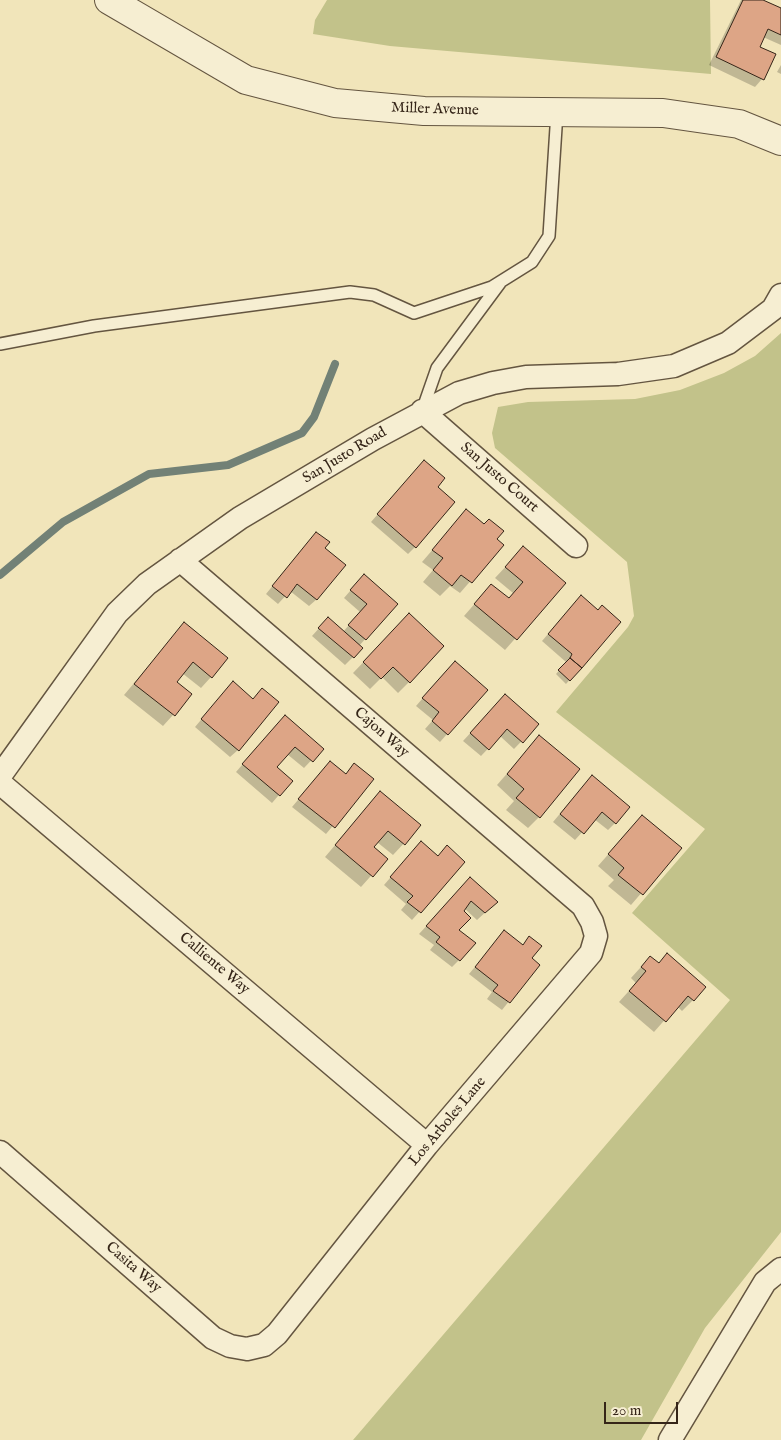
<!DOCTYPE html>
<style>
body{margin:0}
#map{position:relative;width:781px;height:1440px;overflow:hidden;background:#f1e5ba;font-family:"IM FELL English",serif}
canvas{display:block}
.scale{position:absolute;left:604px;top:1402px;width:74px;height:22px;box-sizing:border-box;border:2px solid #352518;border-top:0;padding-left:6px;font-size:15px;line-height:18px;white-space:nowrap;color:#352518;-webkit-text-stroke:4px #f6eed2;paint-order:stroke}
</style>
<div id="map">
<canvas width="781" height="1440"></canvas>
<div class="scale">20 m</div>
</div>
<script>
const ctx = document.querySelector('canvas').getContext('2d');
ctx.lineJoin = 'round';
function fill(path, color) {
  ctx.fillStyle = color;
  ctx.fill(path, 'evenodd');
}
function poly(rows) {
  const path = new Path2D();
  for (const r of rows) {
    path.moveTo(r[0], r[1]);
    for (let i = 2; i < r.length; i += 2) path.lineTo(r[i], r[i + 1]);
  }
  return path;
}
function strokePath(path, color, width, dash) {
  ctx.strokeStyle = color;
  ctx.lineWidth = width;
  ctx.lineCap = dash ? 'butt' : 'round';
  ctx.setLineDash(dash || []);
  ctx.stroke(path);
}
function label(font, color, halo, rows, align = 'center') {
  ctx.font = font + ' "IM FELL English",serif';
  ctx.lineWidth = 4.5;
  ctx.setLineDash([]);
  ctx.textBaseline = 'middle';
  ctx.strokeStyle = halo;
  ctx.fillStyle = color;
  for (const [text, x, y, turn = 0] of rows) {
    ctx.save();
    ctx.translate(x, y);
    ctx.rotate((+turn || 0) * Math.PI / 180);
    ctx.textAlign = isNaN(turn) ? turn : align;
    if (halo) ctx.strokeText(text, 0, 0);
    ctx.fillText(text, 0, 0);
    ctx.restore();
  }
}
fill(poly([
 [327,0,710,0,711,74,390,46,313,34,315,20],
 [781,333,781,1232,705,1328,641,1440,353,1440,730,1000,632,913,705,829,556,712,628,627,634,616,627,562,495,448,492,433,498,407,528,402,635,399,680,390,724,373,755,356]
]), '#c2c28a');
fill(poly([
 [741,0,761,0,781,10,781,45,763,37,758,47,762,79,755,87,709,65],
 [781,65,781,74,777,72],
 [417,469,436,487,415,547,408,554,371,522],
 [466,511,502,545,460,593,450,586,440,596,423,582,433,570,422,562],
 [309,541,323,549,317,599,309,606,290,591,278,604,266,594],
 [523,548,564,583,505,650,464,616,491,585,508,599,513,593,495,578],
 [357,583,396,604,359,646,362,648,345,665,312,636,321,626,343,632,360,612,344,598],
 [574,604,597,611,620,623,566,684,556,674,566,662,542,641],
 [184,624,211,677,201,688,182,673,175,682,191,695,163,726,124,695],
 [398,626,409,682,398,693,382,677,370,689,353,673],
 [447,670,486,690,440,742,425,729,433,720,416,706],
 [226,690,238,750,230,757,195,727],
 [498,703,538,724,514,749,500,736,481,756,463,741],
 [277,724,322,749,304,768,287,754,275,767,291,781,272,803,236,772],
 [539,737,539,817,528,828,506,810,514,801,497,785],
 [330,762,345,775,354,765,372,779,326,834,292,807],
 [585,784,615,823,608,830,594,819,575,840,553,822],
 [380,792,420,826,393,855,377,842,372,848,386,859,361,887,325,857],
 [642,816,680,848,631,905,608,886,614,880,598,866],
 [414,850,464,862,412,920,401,910,406,904,384,885],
 [463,886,489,909,477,920,464,908,457,930,459,960,452,967,430,950,434,945,419,934],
 [504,932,522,946,530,938,530,959,538,965,502,1010,487,999,492,992,469,974],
 [650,957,693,1000,682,1011,677,1006,654,1032,619,1002,636,983,631,978]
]), '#0003');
strokePath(poly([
 [0,575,63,522,149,474,228,465,302,433,314,417,335,364]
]), '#728176', 8);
const building = poly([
 [743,0,763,0,781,8,781,35,768,29,760,47,776,54,764,80,716,57,743,0],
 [424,460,445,478,438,487,455,502,416,548,377,514,424,460],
 [466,509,484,524,489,519,504,531,497,539,504,545,472,583,461,575,452,586,433,570,443,558,432,550,466,509],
 [316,532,330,542,325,548,346,565,317,600,297,584,287,598,272,586,316,532],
 [523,546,566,583,517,640,474,604,491,584,509,598,523,582,505,567,523,546],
 [364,574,398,604,366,640,348,625,367,604,350,590,364,574],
 [581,595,598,610,602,605,621,622,582,668,570,658,572,654,548,634,581,595],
 [409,613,444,646,410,683,393,667,381,679,363,662,409,613],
 [328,617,363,648,354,658,318,628,328,617],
 [184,622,228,658,212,678,193,662,177,682,192,694,175,716,134,684,184,622],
 [570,658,582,668,570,681,558,670,570,658],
 [455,661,488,690,448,735,432,721,439,712,422,698,455,661],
 [233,681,253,699,262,688,279,702,239,751,201,719,233,681],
 [505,694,539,724,523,743,507,729,489,750,470,733,505,694],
 [285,715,324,749,313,762,295,747,277,767,293,781,280,796,242,764,285,715],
 [539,735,580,769,540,818,516,798,524,789,507,774,539,735],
 [330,761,346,774,354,763,374,779,335,828,298,799,330,761],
 [592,775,630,807,616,824,602,812,584,834,560,814,592,775],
 [380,791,421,825,405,845,388,831,374,847,388,859,373,877,335,845,380,791],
 [642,815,682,848,643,895,618,875,624,868,608,854,642,815],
 [421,841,438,856,447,845,465,862,421,913,407,902,413,896,390,877,421,841],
 [470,877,498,902,485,913,471,901,464,911,471,918,459,930,476,943,460,961,436,942,440,937,426,926,470,877],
 [504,930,523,945,529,936,542,946,532,958,540,965,510,1003,493,991,498,985,475,967,504,930],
 [667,953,706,987,694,1001,688,996,666,1022,629,991,646,971,641,967,650,956,659,963,667,953]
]);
fill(building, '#dda586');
strokePath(building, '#352518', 1);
const service = poly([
 [0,344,94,326,350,292,374,295,414,313,492,287,532,262,549,236,557,112],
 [422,411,437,368,500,283]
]);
const minor = poly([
 [422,411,576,546],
 [0,776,117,613,147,584,240,518,373,439,459,393,493,383,526,377,618,374,674,366,728,343,773,309,781,295],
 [0,783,427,1145],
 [0,1152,213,1338,230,1346,247,1349,264,1345,277,1334,427,1145,591,953,596,936,592,922,583,906,180,560],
 [670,1440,765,1282,781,1269]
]);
const tertiary = poly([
 [109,0,246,80,335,103,424,111,663,113,739,124,781,141]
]);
strokePath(service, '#645540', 14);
strokePath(minor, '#645540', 25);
strokePath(tertiary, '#645540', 30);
strokePath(service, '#f6eed2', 11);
strokePath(minor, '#f6eed2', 22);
strokePath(tertiary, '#f6eed2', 28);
label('15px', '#352518', '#f6eed2', [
 ["Miller Avenue",435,110,2],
 ["San Justo Road",345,456,-31],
 ["San Justo Court",499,478,41],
 ["Cajon Way",381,733,41],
 ["Calliente Way",214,964,40],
 ["Los Arboles Lane",448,1122,-50],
 ["Casita Way",133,1268,41]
]);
</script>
